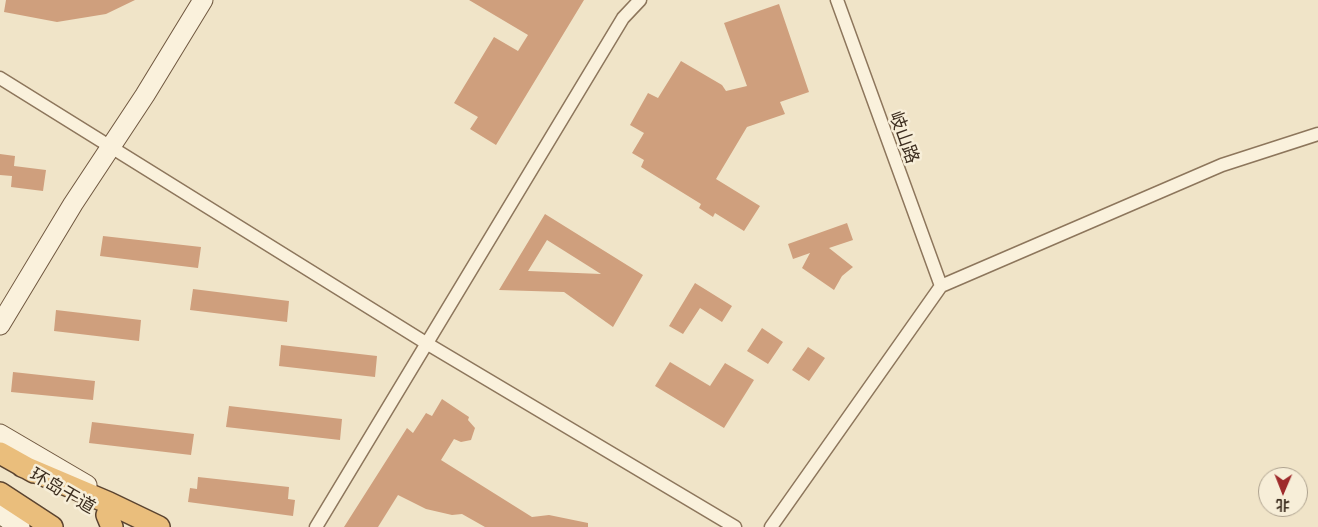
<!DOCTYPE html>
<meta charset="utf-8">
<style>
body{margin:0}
#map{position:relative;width:1318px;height:527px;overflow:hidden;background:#f0e4c8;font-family:Georgia,"Noto Sans SC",serif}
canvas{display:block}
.north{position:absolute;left:1258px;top:467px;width:50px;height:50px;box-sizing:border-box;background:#f7eed8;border:1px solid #ada18e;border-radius:50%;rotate:181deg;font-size:14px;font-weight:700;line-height:20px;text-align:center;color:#3d2e20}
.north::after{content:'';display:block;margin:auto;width:18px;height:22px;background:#9e2a2b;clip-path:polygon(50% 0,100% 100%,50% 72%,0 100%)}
</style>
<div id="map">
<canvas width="1318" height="527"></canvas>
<div class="north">北</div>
</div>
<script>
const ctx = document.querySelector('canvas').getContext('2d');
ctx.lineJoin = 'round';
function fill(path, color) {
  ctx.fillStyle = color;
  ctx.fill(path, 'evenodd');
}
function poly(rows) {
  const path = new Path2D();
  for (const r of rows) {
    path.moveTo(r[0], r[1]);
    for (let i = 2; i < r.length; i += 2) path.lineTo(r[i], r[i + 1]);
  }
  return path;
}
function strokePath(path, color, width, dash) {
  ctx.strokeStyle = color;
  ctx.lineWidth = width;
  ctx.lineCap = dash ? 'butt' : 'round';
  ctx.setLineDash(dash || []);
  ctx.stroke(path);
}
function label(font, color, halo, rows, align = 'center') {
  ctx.font = font + ' Georgia,"Noto Sans SC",serif';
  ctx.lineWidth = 5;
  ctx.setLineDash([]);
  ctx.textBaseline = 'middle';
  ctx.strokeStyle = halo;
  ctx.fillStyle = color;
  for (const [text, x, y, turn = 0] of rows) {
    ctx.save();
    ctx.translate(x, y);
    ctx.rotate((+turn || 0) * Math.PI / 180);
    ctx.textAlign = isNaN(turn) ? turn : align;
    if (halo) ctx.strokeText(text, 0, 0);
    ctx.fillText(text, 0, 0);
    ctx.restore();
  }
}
fill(poly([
 [6,0,135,0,106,14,57,22,4,12],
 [469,0,584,0,496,145,470,129,478,117,454,103,494,37,518,51,528,35],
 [779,4,809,92,780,102,785,114,747,127,716,179,760,206,744,231,715,213,713,217,699,208,701,204,641,167,644,160,632,153,644,133,630,125,648,93,658,98,681,61,722,85,726,91,747,86,724,23],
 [0,154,15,156,14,166,46,170,43,191,11,187,12,176,0,175],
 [545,214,643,275,613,327,564,292,499,290],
 [547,240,601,274,528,271],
 [847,223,853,240,829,248,853,267,842,276,834,290,802,268,810,253,793,259,788,244],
 [103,236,201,247,198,268,100,256],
 [695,283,732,306,722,322,700,308,683,334,669,326],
 [193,289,289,301,287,322,190,310],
 [56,310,141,320,139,341,54,331],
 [762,328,783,342,768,364,747,351],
 [281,345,377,356,375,377,279,366],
 [808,347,825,358,809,381,792,370],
 [670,362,710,386,725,363,754,380,724,428,655,386],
 [13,372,95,381,93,400,11,392],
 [442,399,469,417,468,420,475,428,471,440,461,442,454,439,441,460,532,517,549,515,588,523,588,527,485,527,462,514,452,515,426,509,398,495,378,527,344,527,407,428,413,433,426,413,432,416],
 [229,406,342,419,340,440,226,427],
 [92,422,194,434,191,455,89,443],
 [198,477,289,487,288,499,295,500,293,516,188,502,190,488,197,489]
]), '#cf9f7d');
const minor = poly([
 [837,0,941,286],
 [0,78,426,343,735,527],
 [316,527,623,18,640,0],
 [771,527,941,286,1222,165,1318,134]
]);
const secondary = poly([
 [0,325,73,204,145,95,203,0],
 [0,434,87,485],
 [0,514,20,527]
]);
const trunk = poly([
 [0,453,34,472],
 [22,466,109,503,159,527],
 [0,493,52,527],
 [107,515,112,527]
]);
strokePath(minor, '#8d765c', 15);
strokePath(secondary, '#6f573f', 21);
strokePath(trunk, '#5b4430', 24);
strokePath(minor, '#faf1dc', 12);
strokePath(secondary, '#faf1dc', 19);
strokePath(trunk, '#eabe7c', 21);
label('18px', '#3d2e20', '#f7eed8', [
 ["岐山路",905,137,70],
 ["环岛干道",63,490,30]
]);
</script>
